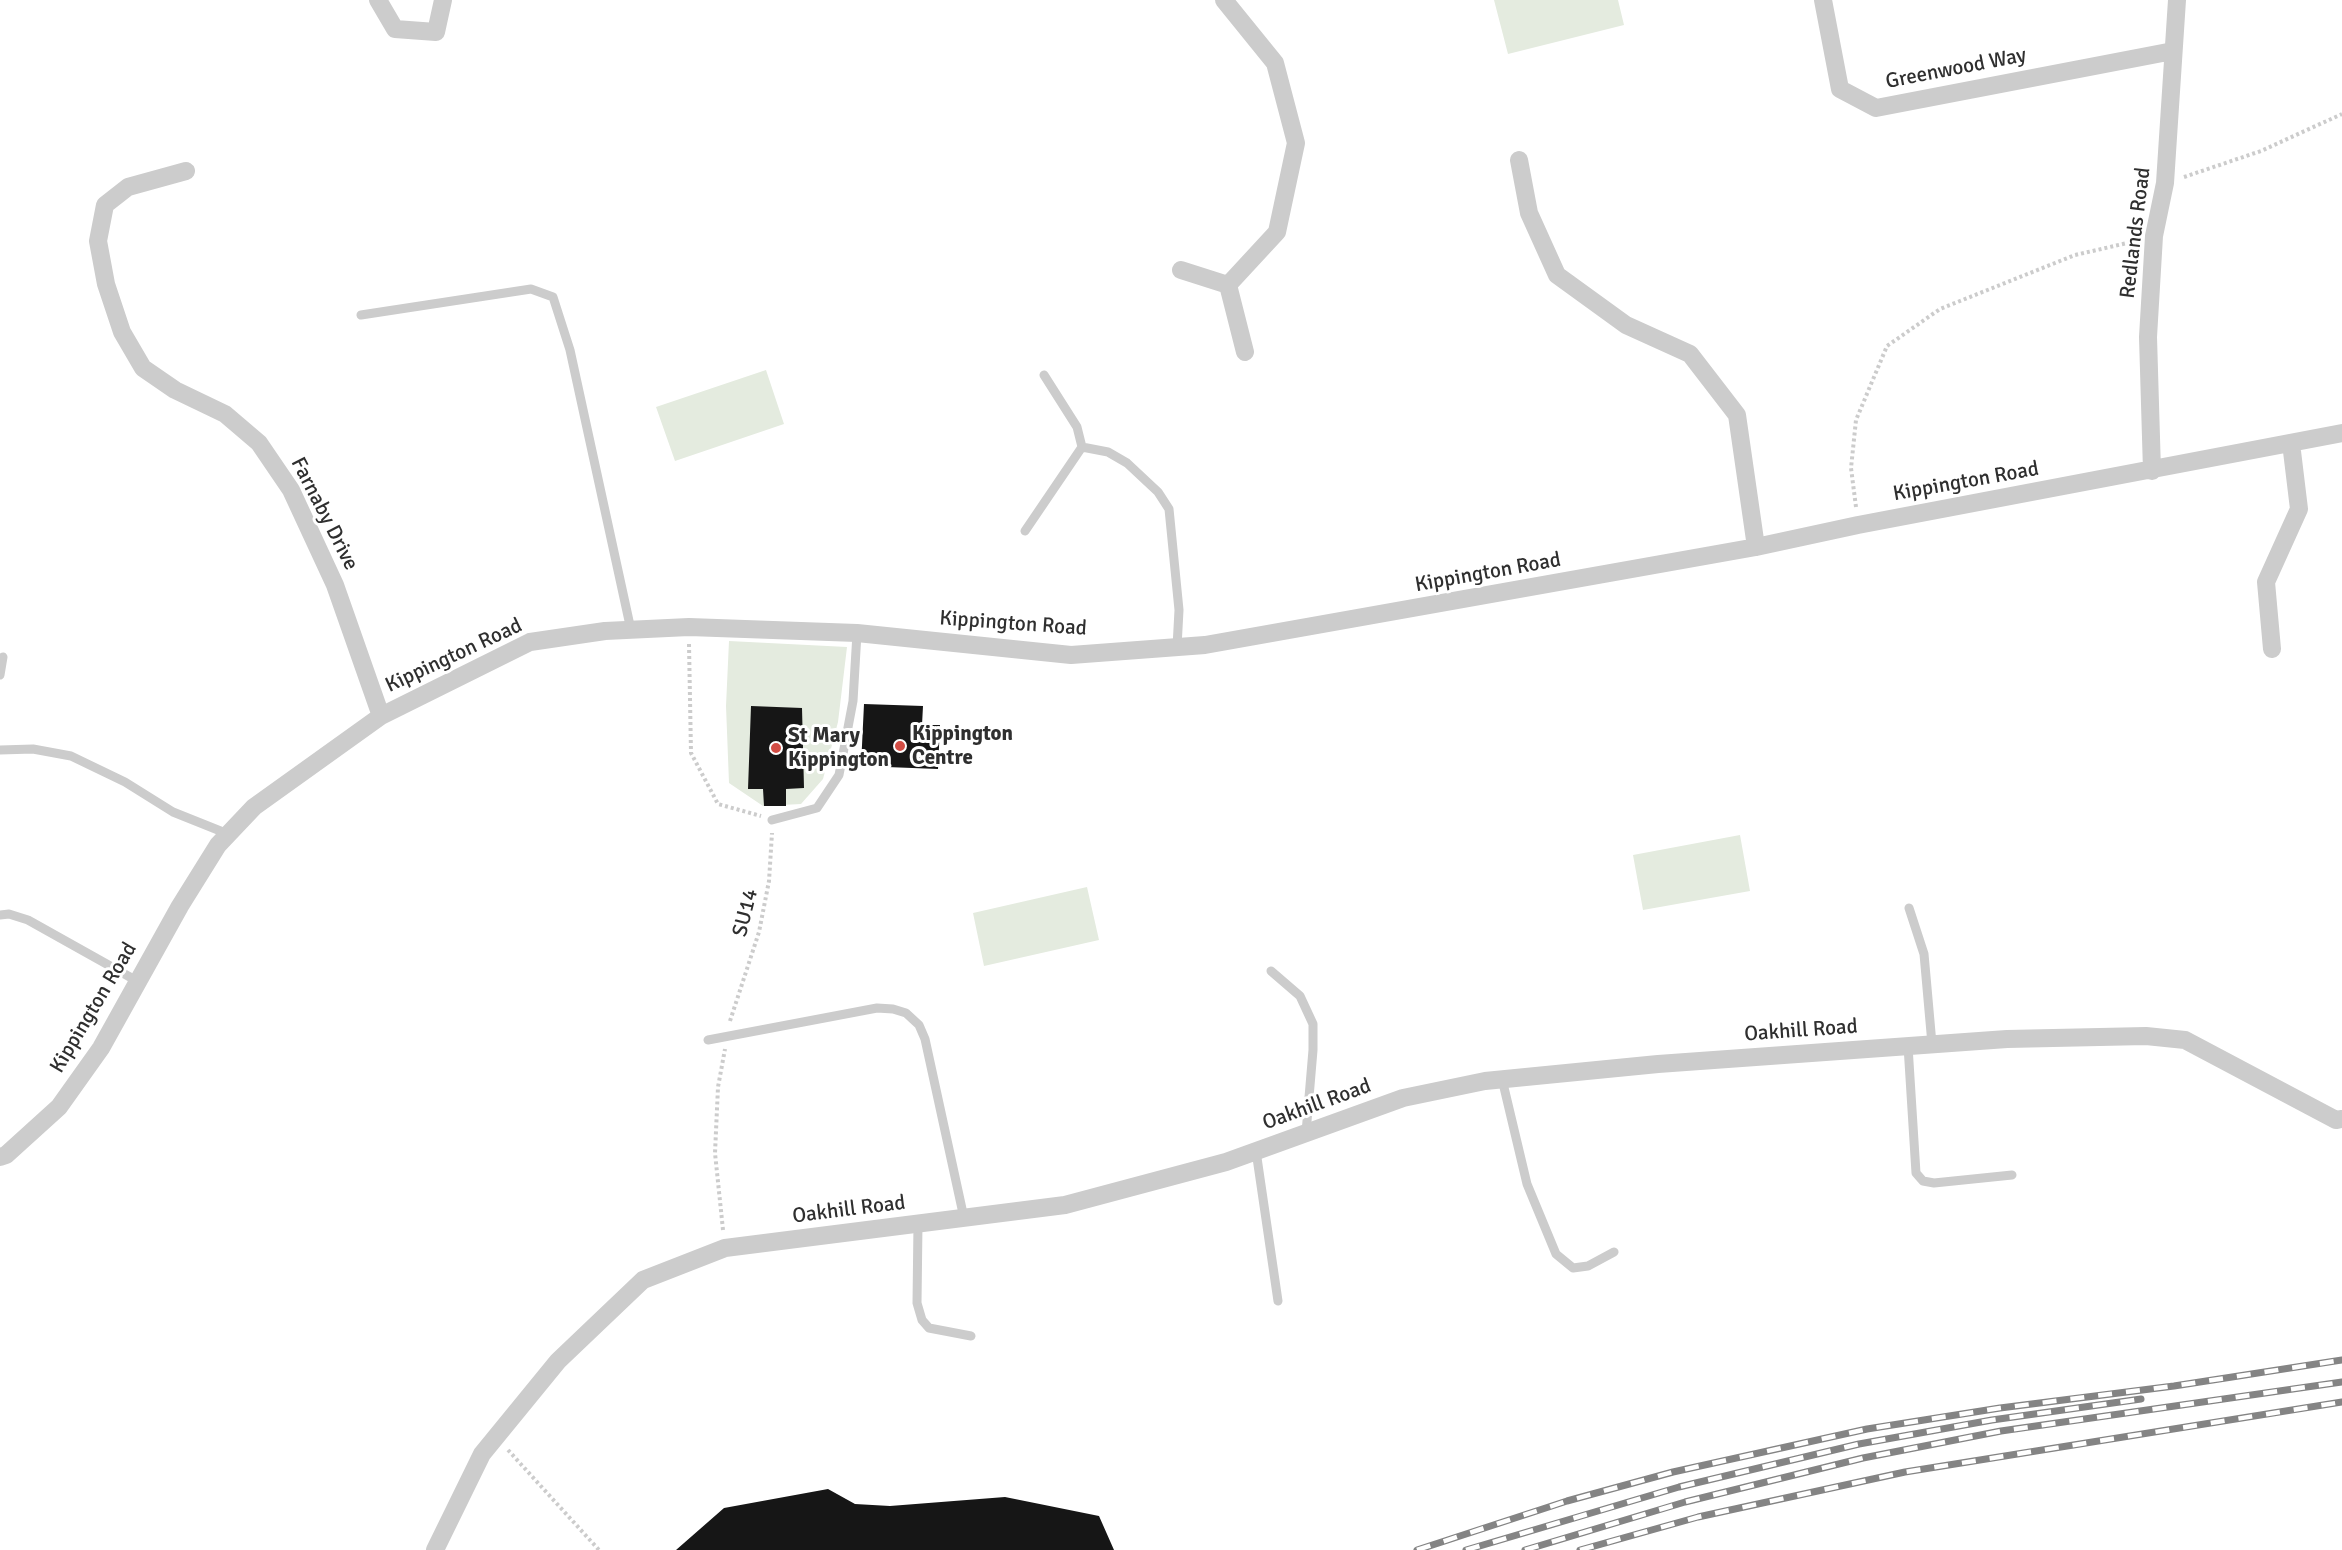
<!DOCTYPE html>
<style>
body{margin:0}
canvas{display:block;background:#fff}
</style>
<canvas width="2342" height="1550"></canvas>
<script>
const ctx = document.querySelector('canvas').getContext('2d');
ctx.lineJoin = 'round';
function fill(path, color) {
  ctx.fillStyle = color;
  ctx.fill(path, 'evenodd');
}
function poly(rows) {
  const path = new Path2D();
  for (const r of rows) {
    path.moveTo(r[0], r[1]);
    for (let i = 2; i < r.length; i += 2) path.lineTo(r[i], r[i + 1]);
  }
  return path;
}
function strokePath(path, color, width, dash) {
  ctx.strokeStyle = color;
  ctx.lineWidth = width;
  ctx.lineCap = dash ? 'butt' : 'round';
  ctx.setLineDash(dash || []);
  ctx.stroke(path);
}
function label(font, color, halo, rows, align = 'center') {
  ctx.font = font + ' Signika,sans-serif';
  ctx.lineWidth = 6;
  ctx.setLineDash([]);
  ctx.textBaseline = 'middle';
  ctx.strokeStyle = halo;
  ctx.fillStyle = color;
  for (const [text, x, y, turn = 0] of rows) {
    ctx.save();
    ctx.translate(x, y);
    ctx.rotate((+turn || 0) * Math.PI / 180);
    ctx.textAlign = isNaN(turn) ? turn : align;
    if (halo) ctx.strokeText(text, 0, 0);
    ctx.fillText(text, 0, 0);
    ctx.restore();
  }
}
fill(poly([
 [1494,0,1618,0,1624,25,1508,54],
 [766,370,784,424,675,461,656,407],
 [729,641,847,647,838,722,823,779,801,804,763,806,729,783,726,706],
 [1740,835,1750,891,1643,910,1633,855],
 [1087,887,1099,940,984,966,973,913]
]), '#e4ebdf');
fill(poly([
 [864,704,923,706,922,725,940,725,938,769,861,766],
 [751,706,802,708,804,788,786,789,786,806,764,806,763,789,748,789],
 [828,1489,855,1504,890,1506,1005,1497,1099,1516,1114,1550,676,1550,724,1508]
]), '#161616');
strokePath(poly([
 [2184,177,2261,151,2342,114],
 [1856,507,1851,468,1856,420,1887,346,1940,309,2075,255,2136,241],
 [689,644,691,753,718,804,761,816],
 [730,1021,759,932,769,881,772,833],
 [723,1230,715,1153,718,1087,725,1049],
 [508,1450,599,1550]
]), '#ccc', 4, [3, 3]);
strokePath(poly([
 [361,315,531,289,553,297,570,350,631,630],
 [1044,375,1077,427,1082,447],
 [1082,447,1108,452,1127,463,1158,492,1169,509,1179,610,1177,647],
 [1025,531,1082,447],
 [0,675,3,657],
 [0,750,33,749,71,756,125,782,173,812,228,834],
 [772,820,817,808,839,775,853,701,857,633],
 [1909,908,1924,954,1932,1044],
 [0,915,9,914,28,920,137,981],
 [1271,971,1300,996,1313,1024,1313,1050,1306,1133],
 [708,1040,877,1008,893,1009,906,1013,919,1025,925,1039,964,1218],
 [1908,1046,1916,1173,1923,1181,1934,1183,2012,1175],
 [1502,1079,1527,1184,1556,1254,1573,1268,1588,1266,1614,1252],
 [1256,1151,1278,1301],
 [918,1224,917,1303,922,1320,929,1328,971,1336]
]), '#ccc', 9);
strokePath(poly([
 [378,0,395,29,436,32,443,0],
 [1823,0,1840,89,1876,108,2173,51],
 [1519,160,1529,213,1557,275,1626,325,1690,354,1737,415,1756,547],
 [186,171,128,187,105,205,98,241,106,284,122,332,143,368,175,390,225,414,259,443,291,490,335,585,381,716],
 [1181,270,1228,285,1277,232,1296,143,1275,63,1224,0],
 [1228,285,1245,352],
 [2152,471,2148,337,2154,236,2165,183,2177,0],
 [2272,649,2266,582,2299,509,2291,443],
 [0,1157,6,1155,59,1107,101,1048,180,906,218,845,254,807,381,716,530,642,605,631,689,627,857,633,1071,655,1205,645,1756,547,1858,525,2342,433],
 [435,1550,482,1454,558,1361,643,1280,725,1248,1065,1205,1226,1162,1403,1098,1485,1081,1658,1064,2007,1039,2146,1036,2185,1040,2336,1120,2342,1119]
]), '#ccc', 18);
const rail = poly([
 [1417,1550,1567,1501,1673,1472,1867,1429,2000,1408,2174,1386,2342,1360],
 [1466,1550,1679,1487,1859,1444,1992,1420,2141,1399],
 [1525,1550,1685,1502,1863,1458,2001,1431,2342,1382],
 [1580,1550,1698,1517,1905,1472,2342,1402]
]);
strokePath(rail, '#848484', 7);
strokePath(rail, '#fff', 4.5, [14]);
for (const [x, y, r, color] of [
 [900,746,6,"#d34d45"],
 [776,748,6,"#d34d45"]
]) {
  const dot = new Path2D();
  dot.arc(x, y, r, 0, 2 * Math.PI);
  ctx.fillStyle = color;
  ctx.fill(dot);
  strokePath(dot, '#fff', 2);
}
label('21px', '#2f2f2f', '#fff', [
 ["Greenwood Way",1956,69,-11],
 ["Redlands Road",2136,233,-83],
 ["Kippington Road",1966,482,-10],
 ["Farnaby Drive",324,514,63],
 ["Kippington Road",1488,573,-10],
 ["Kippington Road",1013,624,4],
 ["Kippington Road",454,656,-25],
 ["SU14",746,913,-76],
 ["Kippington Road",94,1008,-59],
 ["Oakhill Road",1801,1031,-4],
 ["Oakhill Road",1317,1105,-20],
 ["Oakhill Road",849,1210,-7]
]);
label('bold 21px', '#2f2f2f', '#fff', [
 ["Kippington",912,734],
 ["Centre",912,758],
 ["St Mary",788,736],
 ["Kippington",788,760]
], 'left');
</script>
